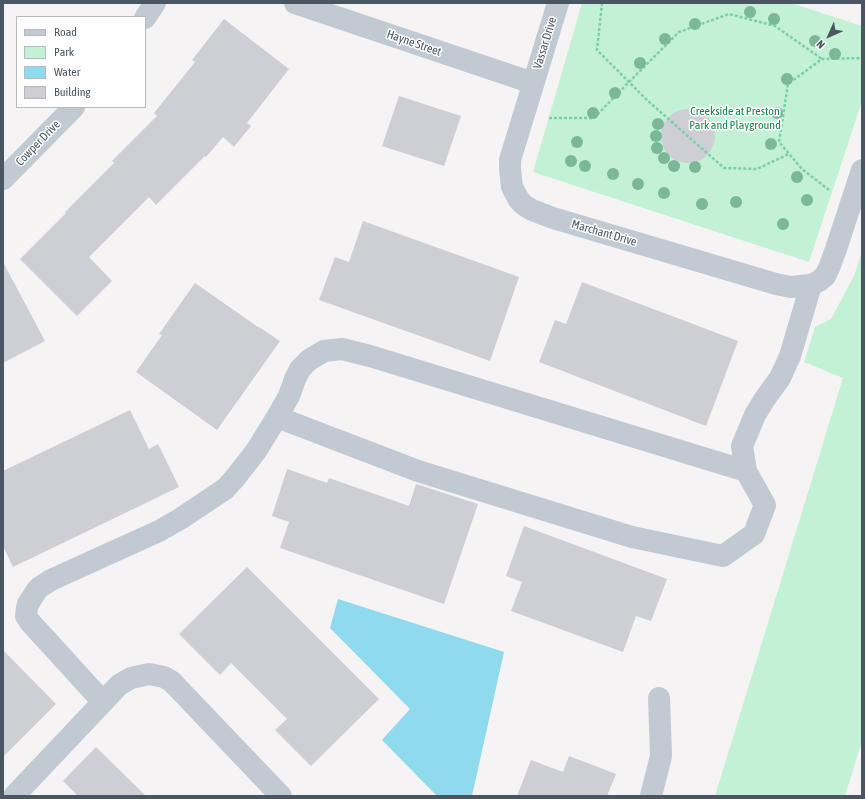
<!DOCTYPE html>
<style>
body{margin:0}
#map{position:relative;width:865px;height:799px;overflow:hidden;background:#f5f3f3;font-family:"Asap Condensed",sans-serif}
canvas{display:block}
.frame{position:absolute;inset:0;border:4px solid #4a5661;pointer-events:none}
.legend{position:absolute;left:16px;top:16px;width:130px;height:92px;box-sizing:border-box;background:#fff;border:1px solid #b7bbc0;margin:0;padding:5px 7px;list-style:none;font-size:12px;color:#4a5661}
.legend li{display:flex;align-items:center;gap:8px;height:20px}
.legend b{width:20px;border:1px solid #b7bbc0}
.north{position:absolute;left:809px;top:16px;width:40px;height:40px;-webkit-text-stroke:3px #fff;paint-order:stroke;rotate:225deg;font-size:11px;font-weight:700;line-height:16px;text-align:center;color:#4a5661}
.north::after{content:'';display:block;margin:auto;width:14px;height:18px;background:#4a5661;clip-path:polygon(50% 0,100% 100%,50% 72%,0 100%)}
</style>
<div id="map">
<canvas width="865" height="799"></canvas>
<div class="frame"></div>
<ul class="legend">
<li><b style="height:5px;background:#c1cad2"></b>Road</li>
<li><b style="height:11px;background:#c3f1d5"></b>Park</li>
<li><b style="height:11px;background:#90daee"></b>Water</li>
<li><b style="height:11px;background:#cdcfd5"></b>Building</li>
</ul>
<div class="north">N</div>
</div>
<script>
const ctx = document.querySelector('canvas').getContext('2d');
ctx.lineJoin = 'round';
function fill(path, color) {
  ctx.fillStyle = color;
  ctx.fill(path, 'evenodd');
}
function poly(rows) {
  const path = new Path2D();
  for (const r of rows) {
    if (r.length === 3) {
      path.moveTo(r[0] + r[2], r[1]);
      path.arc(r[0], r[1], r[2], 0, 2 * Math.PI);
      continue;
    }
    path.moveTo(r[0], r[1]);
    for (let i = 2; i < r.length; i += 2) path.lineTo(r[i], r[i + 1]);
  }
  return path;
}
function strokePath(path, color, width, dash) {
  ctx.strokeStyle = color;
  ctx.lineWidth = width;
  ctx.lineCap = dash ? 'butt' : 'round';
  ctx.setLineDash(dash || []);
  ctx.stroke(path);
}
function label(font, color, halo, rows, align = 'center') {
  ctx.font = font + ' "Asap Condensed",sans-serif';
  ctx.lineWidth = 3;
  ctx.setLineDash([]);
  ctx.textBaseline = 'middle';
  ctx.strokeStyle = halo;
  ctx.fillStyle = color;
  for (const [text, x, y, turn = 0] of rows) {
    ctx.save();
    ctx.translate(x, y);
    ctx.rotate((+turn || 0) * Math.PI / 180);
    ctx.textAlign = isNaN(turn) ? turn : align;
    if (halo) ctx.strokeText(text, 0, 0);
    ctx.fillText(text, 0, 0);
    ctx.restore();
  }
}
fill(poly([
 [582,3,791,3,862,26,862,101,809,262,533,172],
 [862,252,862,741,845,796,715,796,843,378,804,362,815,327,831,319,854,276]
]), '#c3f1d5');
fill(poly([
 [338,599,504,652,472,796,437,796,382,740,410,709,330,628]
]), '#90daee');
fill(poly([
 [224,19,289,69,247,123,251,126,234,147,223,137,206,157,205,156,156,205,149,197,89,257,112,281,77,316,20,259,66,213,65,212,114,163,112,161,157,116,154,113,195,62,192,60],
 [399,96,461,116,444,166,382,146],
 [688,136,27],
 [363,221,519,277,490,361,319,300,335,257,349,262],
 [3,262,45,341,3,363],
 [582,282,738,341,706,426,539,362,555,320,566,324],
 [195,283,258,327,259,327,280,341,217,430,136,372,162,335,159,334],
 [130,410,149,449,158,444,179,487,13,567,3,546,3,471],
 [287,469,327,483,329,478,409,506,416,484,478,504,444,604,280,548,289,522,272,516],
 [524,526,667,579,651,621,636,616,623,652,511,611,522,582,506,576],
 [247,567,379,699,311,766,275,730,287,719,231,663,220,675,179,634],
 [3,650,56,704,3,757],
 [96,747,146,796,78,796,63,781],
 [569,756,616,774,607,796,517,796,531,760,563,772]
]), '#cdcfd5');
strokePath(poly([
 [602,3,597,50,648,101,724,168,757,169,789,154],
 [549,118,594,118,629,82,679,32,729,14,775,26,822,59],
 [829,190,802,169,779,142,788,84,822,59,862,58]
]), '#7ad0a6', 2.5, [3, 2]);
strokePath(poly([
 [295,3,533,83],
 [558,3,510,160,510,169,512,187,519,200,524,205,532,210,553,218,776,284,791,287,811,285,819,281,825,276,829,268,836,249,862,170],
 [145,18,155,3],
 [3,179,74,107],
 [277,417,418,471,632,537,723,556,754,534,765,505,746,471],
 [14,796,103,702],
 [281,796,176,686,171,681,164,677,149,674,131,678,119,685,103,702,30,622,26,616,27,608,28,604,37,590,40,587,51,580,159,531,180,519,225,489,235,478,256,451,277,417,289,396,295,379,300,369,309,360,324,351,342,349,370,356,746,471,742,446,755,415,764,400,780,378,790,356,811,285],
 [651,796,661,756,659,698]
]), '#c1cad2', 22);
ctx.fillStyle = '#7bb799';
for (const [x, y] of [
 [750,12],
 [774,19],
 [695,24],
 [665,39],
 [815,41],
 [835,54],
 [640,63],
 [787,79],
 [615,93],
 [593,113],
 [777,113],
 [658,124],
 [656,136],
 [577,142],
 [771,144],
 [657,148],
 [664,158],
 [571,161],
 [585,166],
 [674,166],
 [695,167],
 [613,174],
 [797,177],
 [638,184],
 [664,193],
 [807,200],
 [736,202],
 [702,204],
 [783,224]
]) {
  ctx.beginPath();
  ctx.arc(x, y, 6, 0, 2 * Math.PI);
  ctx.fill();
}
label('12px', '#4a5661', '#fff', [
 ["Hayne Street",414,43,19],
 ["Vassar Drive",545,43,-73],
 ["Cowper Drive",38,143,-46],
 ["Marchant Drive",604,233,16]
]);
label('12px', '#17864f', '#fff', [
 ["Creekside at Preston",735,111],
 ["Park and Playground",735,125]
]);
</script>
